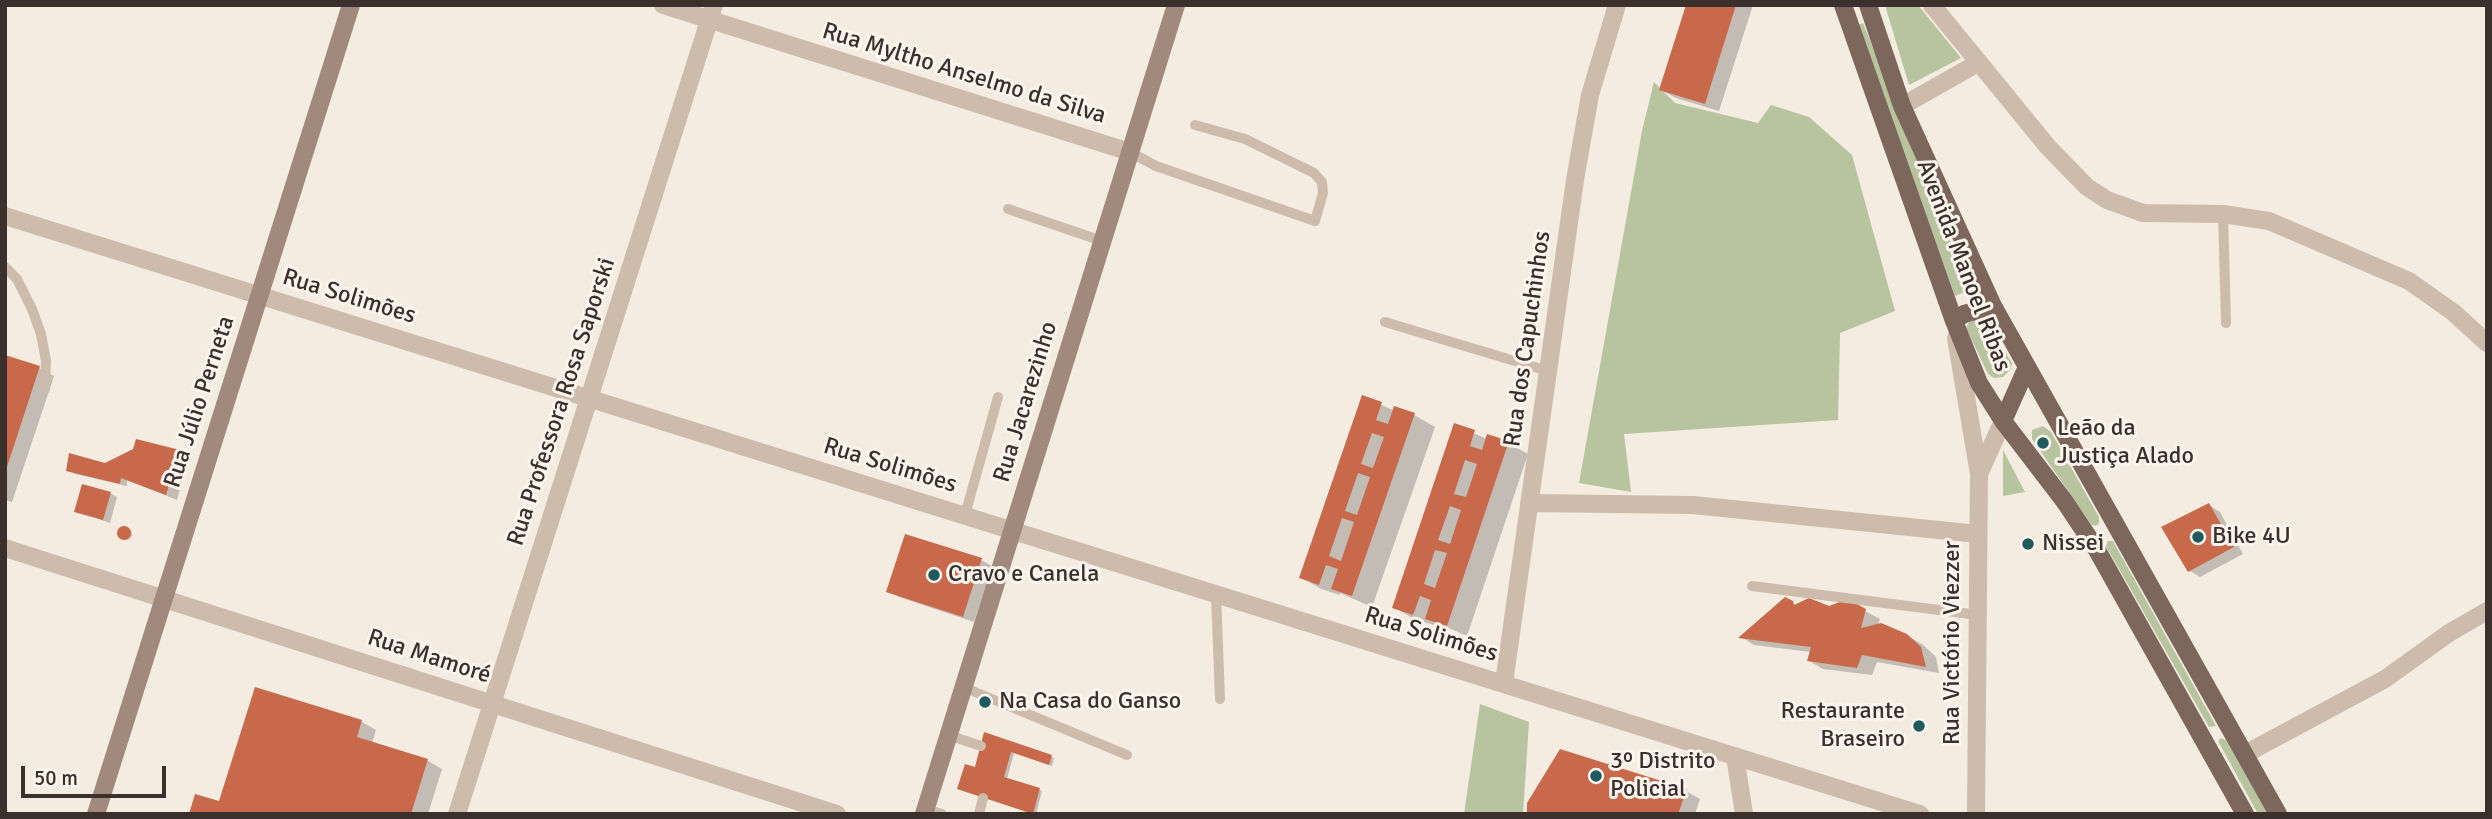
<!DOCTYPE html>
<meta charset="utf-8">
<style>
body{margin:0}
#map{position:relative;width:2492px;height:819px;overflow:hidden;background:#f4ebe1;font-family:Signika,sans-serif}
canvas{display:block}
.frame{position:absolute;inset:0;border:7px solid #3b302b;pointer-events:none}
.scale{position:absolute;left:21px;top:766px;width:145px;height:32px;box-sizing:border-box;border:4px solid #3b302b;border-top:0;padding-left:9px;font-size:21px;line-height:24px;white-space:nowrap;color:#3b302b;-webkit-text-stroke:5px #fbf5ee;paint-order:stroke}
</style>
<div id="map">
<canvas width="2492" height="819"></canvas>
<div class="frame"></div>
<div class="scale">50 m</div>
</div>
<script>
const ctx = document.querySelector('canvas').getContext('2d');
ctx.lineJoin = 'round';
function fill(path, color) {
  ctx.fillStyle = color;
  ctx.fill(path, 'evenodd');
}
function poly(rows) {
  const path = new Path2D();
  for (const r of rows) {
    if (r.length === 3) {
      path.moveTo(r[0] + r[2], r[1]);
      path.arc(r[0], r[1], r[2], 0, 2 * Math.PI);
      continue;
    }
    path.moveTo(r[0], r[1]);
    for (let i = 2; i < r.length; i += 2) path.lineTo(r[i], r[i + 1]);
  }
  return path;
}
function strokePath(path, color, width, dash) {
  ctx.strokeStyle = color;
  ctx.lineWidth = width;
  ctx.lineCap = dash ? 'butt' : 'round';
  ctx.setLineDash(dash || []);
  ctx.stroke(path);
}
function label(font, color, halo, rows, align = 'center') {
  ctx.font = font + ' Signika,sans-serif';
  ctx.lineWidth = 6;
  ctx.setLineDash([]);
  ctx.textBaseline = 'middle';
  ctx.strokeStyle = halo;
  ctx.fillStyle = color;
  for (const [text, x, y, turn = 0] of rows) {
    ctx.save();
    ctx.translate(x, y);
    ctx.rotate((+turn || 0) * Math.PI / 180);
    ctx.textAlign = isNaN(turn) ? turn : align;
    if (halo) ctx.strokeText(text, 0, 0);
    ctx.fillText(text, 0, 0);
    ctx.restore();
  }
}
fill(poly([
 [1885,5,1918,5,1961,58,1909,85],
 [1863,23,1970,290,1955,296,1858,25],
 [1654,82,1675,103,1758,123,1771,105,1809,117,1852,155,1895,311,1840,333,1838,420,1624,434,1631,492,1579,483,1642,131],
 [1976,319,1986,320,2012,363,2011,369,2003,377,1994,378,1988,374,1966,328,1969,322],
 [2043,426,2051,432,2099,517,2099,524,2095,526,2091,524,2032,439,2032,430],
 [2003,450,2025,492,2003,496],
 [2108,541,2113,541,2216,726,2209,727,2106,546],
 [1480,704,1529,722,1523,814,1464,814],
 [2221,738,2226,740,2268,814,2258,814,2218,741]
]), '#b8c4a0');
fill(poly([
 [1688,5,1753,5,1719,111,1676,98,1661,90],
 [5,357,39,368,54,376,12,502,5,500],
 [1364,397,1395,411,1414,415,1435,427,1372,607,1340,593,1340,595,1321,589,1301,577],
 [1455,425,1487,439,1508,443,1528,454,1467,636,1435,622,1434,625,1414,619,1394,607],
 [179,452,189,458,177,500,127,480,127,486,75,474,68,470],
 [110,493,117,497,110,523,76,511],
 [2209,505,2220,512,2243,554,2200,577,2190,571],
 [126,534,6],
 [981,560,992,566,974,622,899,597,888,591],
 [1785,599,1797,606,1865,611,1880,619,1878,625,1907,636,1922,644,1936,657,1939,673,1877,662,1872,675,1823,669,1809,661,1811,652,1754,645,1741,637],
 [256,690,362,722,376,730,372,743,428,761,442,769,428,814,191,814,221,804],
 [985,734,1054,758,1052,766,1014,753,1007,779,1042,791,1036,814,962,790,976,770],
 [1686,791,1700,799,1695,814,1528,814]
]), '#0003');
fill(poly([
 [1686,5,1736,5,1705,104,1659,90],
 [5,355,40,366,6,470,5,470],
 [1362,395,1382,402,1376,420,1388,424,1394,406,1415,413,1352,596,1331,589,1338,569,1326,565,1319,585,1299,578],
 [1372,433,1384,437,1373,468,1361,464],
 [1358,473,1370,477,1357,515,1345,511],
 [1342,518,1354,522,1341,561,1329,556],
 [1454,423,1475,430,1470,446,1482,450,1487,434,1509,441,1447,626,1425,619,1431,600,1420,596,1413,615,1392,608],
 [1465,460,1477,464,1466,497,1454,494],
 [1450,506,1461,510,1450,544,1438,540],
 [1435,550,1447,553,1435,588,1424,584],
 [136,439,180,450,166,495,121,478,120,484,66,471,69,453,105,463,133,449],
 [82,484,111,492,103,520,74,512],
 [2209,503,2234,547,2188,572,2161,527],
 [124,533,7],
 [905,534,982,558,963,617,886,592],
 [1785,597,1793,601,1794,605,1809,598,1829,606,1848,599,1866,609,1861,628,1881,623,1907,634,1921,647,1926,667,1862,655,1857,668,1807,661,1811,647,1738,638],
 [255,687,362,720,357,737,428,759,411,814,189,814,195,794,219,801],
 [984,732,1052,755,1049,765,1011,752,1004,777,1040,788,1033,814,957,789,965,764,975,767],
 [1560,749,1687,789,1678,814,1527,814,1527,803]
]), '#c8694b');
strokePath(poly([
 [1130,152,1156,166,1315,221,1323,193,1322,182,1314,173,1245,139,1195,125],
 [1008,209,1102,241],
 [2223,214,2226,323],
 [5,267,17,279,32,309,41,334,46,361,45,389],
 [1385,322,1548,371],
 [965,515,998,397],
 [1752,586,1978,615],
 [1216,594,1220,699],
 [963,687,1127,755],
 [948,735,981,746],
 [925,809,942,814],
 [979,814,983,798]
]), '#cdbbac', 10);
strokePath(poly([
 [1932,5,2048,147,2087,187,2107,200,2143,213,2223,214,2269,221,2409,281,2453,312,2487,343],
 [1902,106,1978,63],
 [5,216,1920,814],
 [1529,503,1693,505,1978,534],
 [5,548,837,814],
 [1504,683,1575,180,1590,95,1617,5],
 [2245,754,2385,679,2449,633,2487,611],
 [1735,756,1744,814]
]), '#cdbbac', 18);
strokePath(poly([
 [663,5,1130,152],
 [1956,338,1979,474,1976,814],
 [1979,474,2003,421],
 [457,814,714,5]
]), '#cdbbac', 18);
strokePath(poly([
 [96,814,351,5],
 [924,814,1176,5]
]), '#a18a7d', 18);
strokePath(poly([
 [1843,5,1954,321,1979,383,2003,421,2065,502,2097,550,2245,814],
 [1868,5,1902,106,1993,306,2278,814],
 [1954,321,1964,314,1993,306],
 [2003,421,2027,367]
]), '#7d675c', 18);
for (const [x, y, r, color] of [
 [2043,443,7,"#1f5a5e"],
 [2198,537,7,"#1f5a5e"],
 [2028,544,7,"#1f5a5e"],
 [934,575,7,"#1f5a5e"],
 [985,702,7,"#1f5a5e"],
 [1919,726,7,"#1f5a5e"],
 [1596,776,7,"#1f5a5e"]
]) {
  const dot = new Path2D();
  dot.arc(x, y, r, 0, 2 * Math.PI);
  ctx.fillStyle = color;
  ctx.fill(dot);
  strokePath(dot, '#fbf5ee', 2.5);
}
label('24px', '#3b302b', '#fbf5ee', [
 ["Rua Myltho Anselmo da Silva",964,74,17],
 ["Avenida Manoel Ribas",1963,266,69],
 ["Rua Solimões",349,297,17],
 ["Rua dos Capuchinhos",1528,339,-82],
 ["Rua Júlio Perneta",200,402,-72],
 ["Rua Professora Rosa Saporski",562,402,-72],
 ["Rua Jacarezinho",1026,402,-73],
 ["Rua Solimões",890,466,17],
 ["Rua Solimões",1431,635,17],
 ["Rua Victório Viezzer",1953,643,-90],
 ["Rua Mamoré",429,657,18]
]);
label('24px', '#3b302b', '#fbf5ee', [
 ["Leão da",2057,429],
 ["Justiça Alado",2057,457],
 ["Bike 4U",2212,537],
 ["Nissei",2042,544],
 ["Cravo e Canela",948,575],
 ["Na Casa do Ganso",999,702],
 ["Restaurante",1905,712,"right"],
 ["Braseiro",1905,740,"right"],
 ["3º Distrito",1610,762],
 ["Policial",1610,790]
], 'left');
</script>
